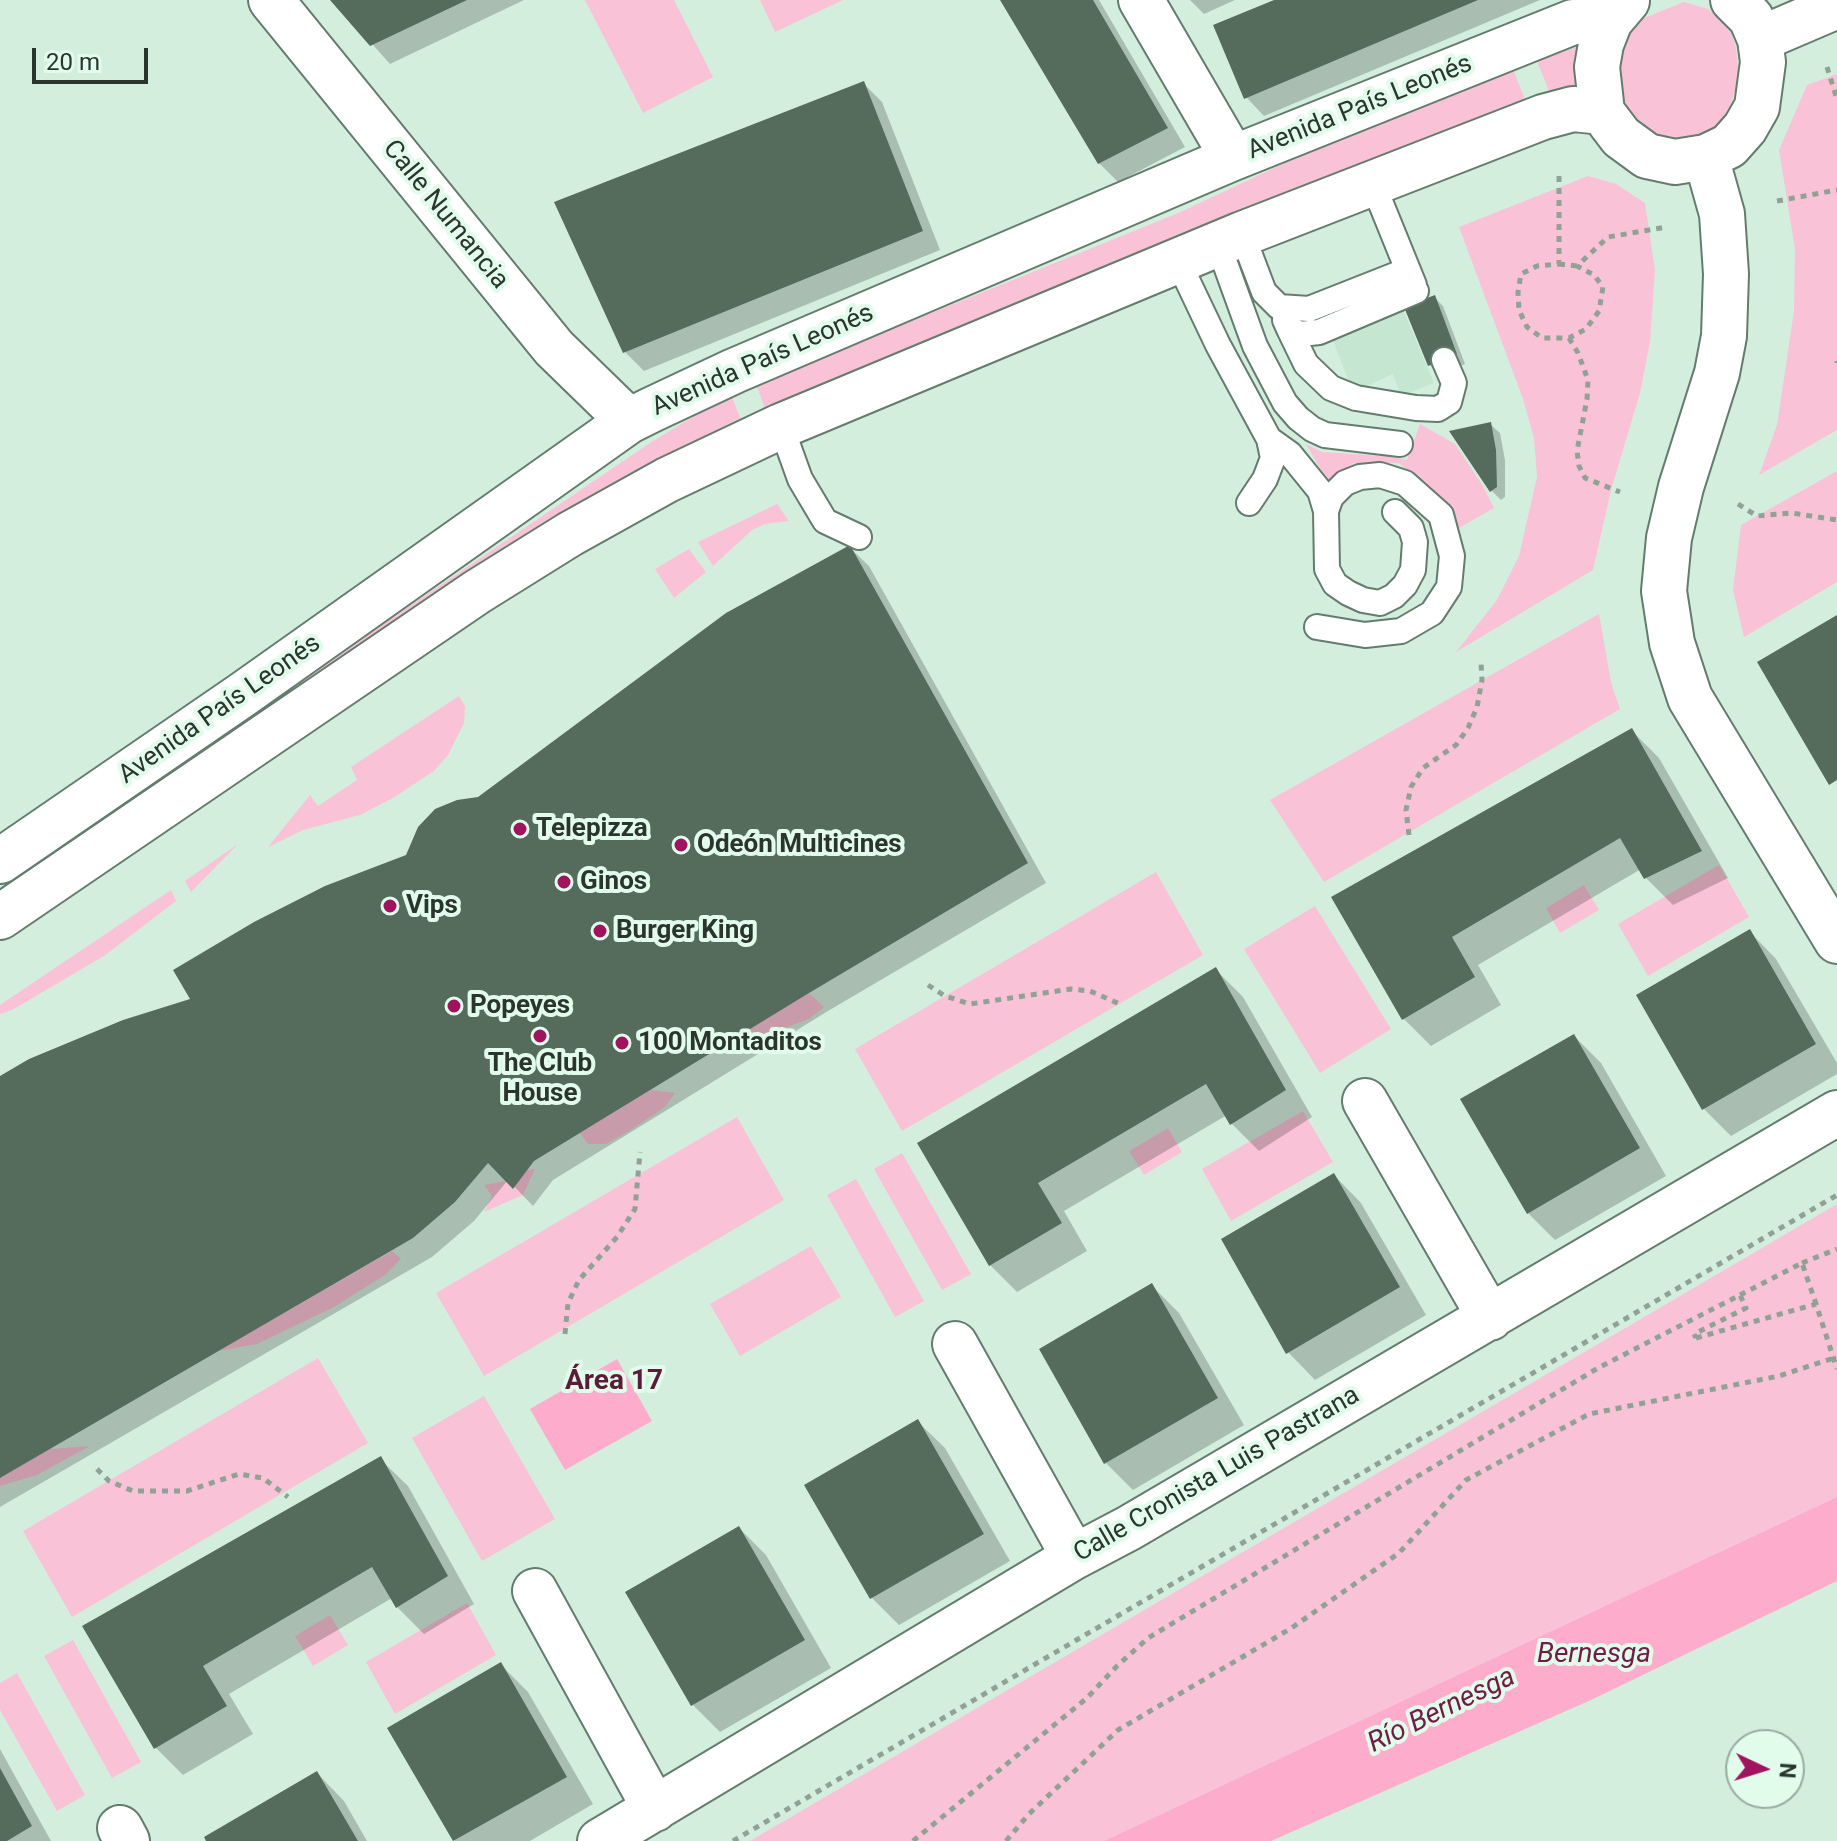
<!DOCTYPE html>
<meta charset="utf-8">
<style>
body{margin:0}
#map{position:relative;width:1837px;height:1841px;overflow:hidden;background:#d4eedd;font-family:Roboto,sans-serif}
canvas{display:block}
.north{position:absolute;left:1725px;top:1729px;width:80px;height:80px;box-sizing:border-box;background:#e1fcea;border:2px solid #98ac9f;border-radius:50%;rotate:94deg;font-size:22px;font-weight:700;line-height:32px;text-align:center;color:#2b352e}
.north::after{content:'';display:block;margin:auto;width:28px;height:36px;background:#a0145f;clip-path:polygon(50% 0,100% 100%,50% 72%,0 100%)}
.scale{position:absolute;left:32px;top:48px;width:116px;height:36px;box-sizing:border-box;border:4px solid #2b352e;border-top:0;padding-left:10px;font-size:24px;line-height:28px;white-space:nowrap;color:#2b352e;-webkit-text-stroke:6px #e1fcea;paint-order:stroke}
</style>
<div id="map">
<canvas width="1837" height="1841"></canvas>
<div class="north">N</div>
<div class="scale">20 m</div>
</div>
<script>
const ctx = document.querySelector('canvas').getContext('2d');
ctx.lineJoin = 'round';
function fill(path, color) {
  ctx.fillStyle = color;
  ctx.fill(path, 'evenodd');
}
function poly(rows) {
  const path = new Path2D();
  for (const r of rows) {
    path.moveTo(r[0], r[1]);
    for (let i = 2; i < r.length; i += 2) path.lineTo(r[i], r[i + 1]);
  }
  return path;
}
function strokePath(path, color, width, dash) {
  ctx.strokeStyle = color;
  ctx.lineWidth = width;
  ctx.lineCap = dash ? 'butt' : 'round';
  ctx.setLineDash(dash || []);
  ctx.stroke(path);
}
function label(font, color, halo, rows, align = 'center') {
  ctx.font = font + ' Roboto,sans-serif';
  ctx.lineWidth = 8;
  ctx.setLineDash([]);
  ctx.textBaseline = 'middle';
  ctx.strokeStyle = halo;
  ctx.fillStyle = color;
  for (const [text, x, y, turn = 0] of rows) {
    ctx.save();
    ctx.translate(x, y);
    ctx.rotate((+turn || 0) * Math.PI / 180);
    ctx.textAlign = isNaN(turn) ? turn : align;
    if (halo) ctx.strokeText(text, 0, 0);
    ctx.fillText(text, 0, 0);
    ctx.restore();
  }
}
fill(poly([
 [1388,274,1434,383,1401,396,1393,374,1353,392,1319,305]
]), '#c5e7d1');
fill(poly([
 [585,0,674,0,713,77,643,113],
 [760,0,843,0,775,32],
 [1684,2,1708,9,1728,24,1736,47,1739,79,1731,103,1718,128,1693,140,1669,142,1649,138,1632,122,1624,104,1617,74,1623,41,1634,22],
 [1583,45,1577,87,1549,91,1537,61],
 [1513,69,1525,100,1268,202,1184,232,990,317,765,409,756,384,1176,214,1287,162],
 [1837,74,1837,430,1759,475,1777,425,1794,311,1795,249,1779,150,1807,85],
 [1588,176,1616,184,1645,203,1655,270,1650,342,1640,393,1611,490,1593,570,1456,652,1497,600,1519,556,1537,477,1534,438,1523,399,1459,227],
 [731,394,740,418,600,491,512,546,9,888,4,881,653,441],
 [1420,424,1455,444,1483,486,1494,508,1459,528,1448,507,1431,489,1399,463,1354,463,1328,482,1306,444,1322,452,1386,456,1407,460],
 [1837,471,1837,582,1744,637,1733,590,1741,525],
 [777,504,789,521,765,524,752,530,713,566,698,542],
 [689,549,706,572,674,598,655,569],
 [1599,614,1611,682,1620,709,1324,882,1270,800],
 [459,696,465,706,464,723,448,755,434,771,393,798,360,815,303,830,268,847,310,795,318,806,357,780,351,767],
 [238,844,191,892,185,881],
 [1719,865,1749,917,1648,976,1618,924],
 [1156,872,1203,955,902,1131,855,1049],
 [1584,885,1599,910,1560,933,1546,908],
 [171,890,176,901,104,956,12,1010,0,1014,0,1005],
 [1315,906,1391,1029,1320,1073,1244,949],
 [809,993,824,1007,809,1019,782,1029,746,1037,739,1035],
 [651,1090,675,1093,665,1107,632,1129,606,1144,588,1144,580,1133],
 [1303,1111,1333,1162,1231,1221,1202,1169],
 [737,1117,784,1200,484,1376,436,1293],
 [1168,1128,1182,1152,1144,1175,1129,1151],
 [902,1153,971,1274,942,1290,874,1169],
 [535,1169,523,1195,484,1212,492,1196,484,1185,505,1181,513,1188,527,1170],
 [856,1179,924,1301,895,1317,827,1195],
 [1837,1204,1837,1497,1104,1841,750,1841],
 [811,1246,841,1297,740,1356,710,1304],
 [392,1251,401,1259,385,1275,334,1307,257,1344,218,1351],
 [318,1358,368,1443,72,1617,23,1531],
 [484,1396,555,1519,482,1561,412,1438],
 [90,1446,37,1475,0,1486,0,1478,50,1449],
 [467,1603,496,1655,395,1714,366,1662],
 [330,1615,348,1645,313,1666,295,1636],
 [73,1640,141,1762,112,1778,44,1656],
 [17,1673,85,1795,57,1811,0,1710,0,1683]
]), '#fac2d6');
fill(poly([
 [617,1359,652,1421,565,1470,530,1409],
 [1837,1497,1837,1581,1591,1700,1271,1841,1104,1841]
]), '#feaccb');
fill(poly([
 [333,0,524,0,390,64],
 [1003,0,1099,0,1185,147,1118,182,1099,163],
 [1190,0,1235,0,1204,14],
 [1279,0,1540,0,1264,116,1246,97],
 [863,83,882,102,940,250,644,371,625,352],
 [1434,297,1443,306,1465,364,1439,375,1430,365,1406,308],
 [1490,424,1500,433,1505,460,1505,497,1501,500,1492,491,1452,433],
 [850,548,869,566,1046,883,828,1011,553,1180,533,1206,508,1180,474,1221,432,1257,0,1507,0,1079,193,1000,408,856,478,799],
 [1632,731,1659,758,1728,878,1673,905,1646,878,1641,869,1478,965,1501,1005,1431,1046,1404,1019,1334,898],
 [1749,931,1776,959,1837,1063,1837,1074,1731,1136,1703,1108],
 [1216,970,1243,997,1312,1117,1259,1151,1232,1124,1227,1115,1064,1211,1087,1251,1017,1292,990,1265,919,1144],
 [1574,1036,1601,1063,1666,1176,1555,1240,1528,1213],
 [1334,1175,1361,1203,1426,1315,1315,1380,1288,1352],
 [1152,1286,1179,1313,1244,1425,1133,1490,1106,1463],
 [917,1421,945,1448,1010,1561,899,1625,872,1598,807,1486],
 [380,1459,408,1486,474,1604,424,1634,397,1607,392,1598,229,1694,253,1734,183,1775,156,1748,85,1627],
 [739,1528,766,1555,831,1668,720,1732,693,1705,628,1593],
 [501,1665,528,1692,593,1804,530,1841,455,1841,390,1729],
 [0,1749,51,1841,0,1841],
 [317,1773,344,1801,367,1841,208,1841]
]), '#0003');
fill(poly([
 [330,0,467,0,370,46],
 [1000,0,1093,0,1168,128,1098,164],
 [1274,0,1478,0,1244,99,1213,25],
 [864,81,923,231,623,353,554,202],
 [1435,295,1457,354,1428,366,1404,307],
 [1491,422,1496,450,1497,487,1490,492,1449,431],
 [850,545,1028,863,809,993,534,1161,513,1189,488,1163,455,1202,413,1238,0,1478,0,1076,29,1059,123,1020,190,999,173,970,254,922,325,886,406,855,418,827,435,809,457,800,478,797,726,613],
 [1837,615,1837,780,1829,785,1757,662],
 [1632,728,1702,851,1644,879,1620,838,1452,937,1475,977,1402,1020,1331,897],
 [1750,929,1816,1044,1702,1110,1636,995],
 [1216,967,1286,1090,1230,1125,1206,1084,1038,1183,1062,1223,989,1266,917,1143],
 [1574,1034,1640,1148,1527,1214,1460,1099],
 [1334,1173,1400,1287,1286,1354,1221,1239],
 [1152,1283,1218,1398,1104,1464,1039,1349],
 [918,1419,984,1534,870,1599,804,1485],
 [381,1456,448,1576,396,1608,372,1567,203,1666,227,1706,154,1749,82,1626],
 [739,1526,805,1640,691,1706,625,1592],
 [501,1662,567,1777,453,1841,387,1728],
 [0,1768,32,1826,7,1841,0,1841],
 [317,1771,358,1841,206,1841,204,1837]
]), '#556c5d');
const service = poly([
 [1373,184,1414,285],
 [1242,234,1264,292,1279,307,1309,309,1408,270],
 [1218,244,1255,346,1285,403,1298,418,1312,429,1325,435,1400,444],
 [1178,261,1218,345,1269,439,1273,458,1265,479,1249,503],
 [1285,320,1289,329,1301,334,1319,332,1416,291],
 [1289,329,1306,364,1331,388,1356,398,1416,408,1438,409,1449,402,1454,383,1444,360],
 [781,426,800,479,825,521,859,537],
 [1269,439,1290,454,1320,491,1326,511,1327,569,1335,584,1348,593,1363,600,1380,603,1394,596,1405,585,1413,570,1415,542,1411,528,1395,512],
 [1317,627,1365,635,1401,631,1432,613,1449,587,1452,556,1441,515,1405,483,1380,475,1360,477,1345,483,1331,497,1326,511]
]);
const minor = poly([
 [271,0,554,348,629,421],
 [1141,0,1233,158],
 [1627,1,1610,21,1601,44,1597,67,1602,112,1621,137,1647,156,1675,162,1706,157,1729,146,1745,128,1757,107,1763,62,1760,39,1751,18,1733,0],
 [1760,39,1837,6],
 [1706,157,1722,214,1726,274,1724,336,1717,373,1681,487,1669,538,1664,591,1672,643,1690,698,1837,941],
 [0,861,242,695,629,421,651,410,734,371,1233,158,1573,22,1610,21],
 [0,917,477,592,570,534,667,480,781,426,1242,234,1543,117,1573,109,1602,112],
 [1365,1101,1490,1318],
 [955,1344,1074,1557],
 [535,1591,655,1809],
 [120,1828,127,1841],
 [600,1841,1074,1557,1129,1528,1837,1113]
]);
strokePath(service, '#647c6d', 28);
strokePath(minor, '#647c6d', 48);
strokePath(poly([
 [1827,67,1837,99],
 [1559,176,1559,264,1537,266,1521,274,1518,292,1519,310,1527,327,1542,338,1569,338,1586,329,1599,311,1603,287,1594,275,1577,266,1608,237,1667,227],
 [1777,201,1837,190],
 [1559,264,1577,266],
 [1569,338,1578,353,1588,380,1587,399,1577,451,1579,466,1585,478,1620,492],
 [1837,361,1837,363],
 [1738,504,1757,516,1792,513,1837,520],
 [1409,835,1406,810,1411,787,1423,768,1456,745,1468,728,1477,707,1482,680,1481,663],
 [928,985,945,996,970,1004,1071,989,1090,991,1122,1005],
 [1802,1263,1837,1249],
 [1740,1295,1802,1263,1816,1304],
 [565,1334,568,1303,579,1280,617,1237,635,1209,640,1152],
 [97,1469,109,1481,133,1491,187,1491,239,1474,263,1478,288,1497],
 [733,1841,1837,1195],
 [913,1841,1087,1698,1116,1667,1148,1638,1598,1368,1740,1295,1746,1308,1694,1334,1696,1338],
 [1006,1841,1029,1814,1118,1730,1290,1629,1399,1553,1466,1480,1589,1414,1779,1376,1837,1357]
]), '#8fa295', 5, [6, 6]);
strokePath(service, '#fff', 24);
strokePath(minor, '#fff', 44);
strokePath(poly([
 [1696,1338,1816,1304,1837,1369]
]), '#8fa295', 5, [6, 6]);
for (const [x, y, r, color] of [
 [520,829,8,"#a0145f"],
 [681,845,8,"#a0145f"],
 [564,882,8,"#a0145f"],
 [390,906,8,"#a0145f"],
 [600,931,8,"#a0145f"],
 [454,1006,8,"#a0145f"],
 [540,1036,8,"#a0145f"],
 [622,1043,8,"#a0145f"]
]) {
  const dot = new Path2D();
  dot.arc(x, y, r, 0, 2 * Math.PI);
  ctx.fillStyle = color;
  ctx.fill(dot);
  strokePath(dot, '#e1fcea', 3);
}
label('26px', '#2b352e', '#e1fcea', [
 ["Avenida País Leonés",1360,108,-22],
 ["Calle Numancia",445,215,51],
 ["Avenida País Leonés",763,361,-24],
 ["Avenida País Leonés",220,710,-35],
 ["Calle Cronista Luis Pastrana",1217,1475,-30]
]);
label('bold 26px', '#2b352e', '#e1fcea', [
 ["Telepizza",536,829],
 ["Odeón Multicines",697,845],
 ["Ginos",580,882],
 ["Vips",406,906],
 ["Burger King",616,931],
 ["Popeyes",470,1006],
 ["100 Montaditos",638,1043],
 ["The Club",540,1064,"center"],
 ["House",540,1094,"center"]
], 'left');
label('bold 28px', '#5b1b39', '#e1fcea', [
 ["Área 17",614,1382]
]);
label('italic 28px', '#721b46', '#e1fcea', [
 ["Bernesga",1594,1655],
 ["Río Bernesga",1442,1711,-26]
]);
</script>
